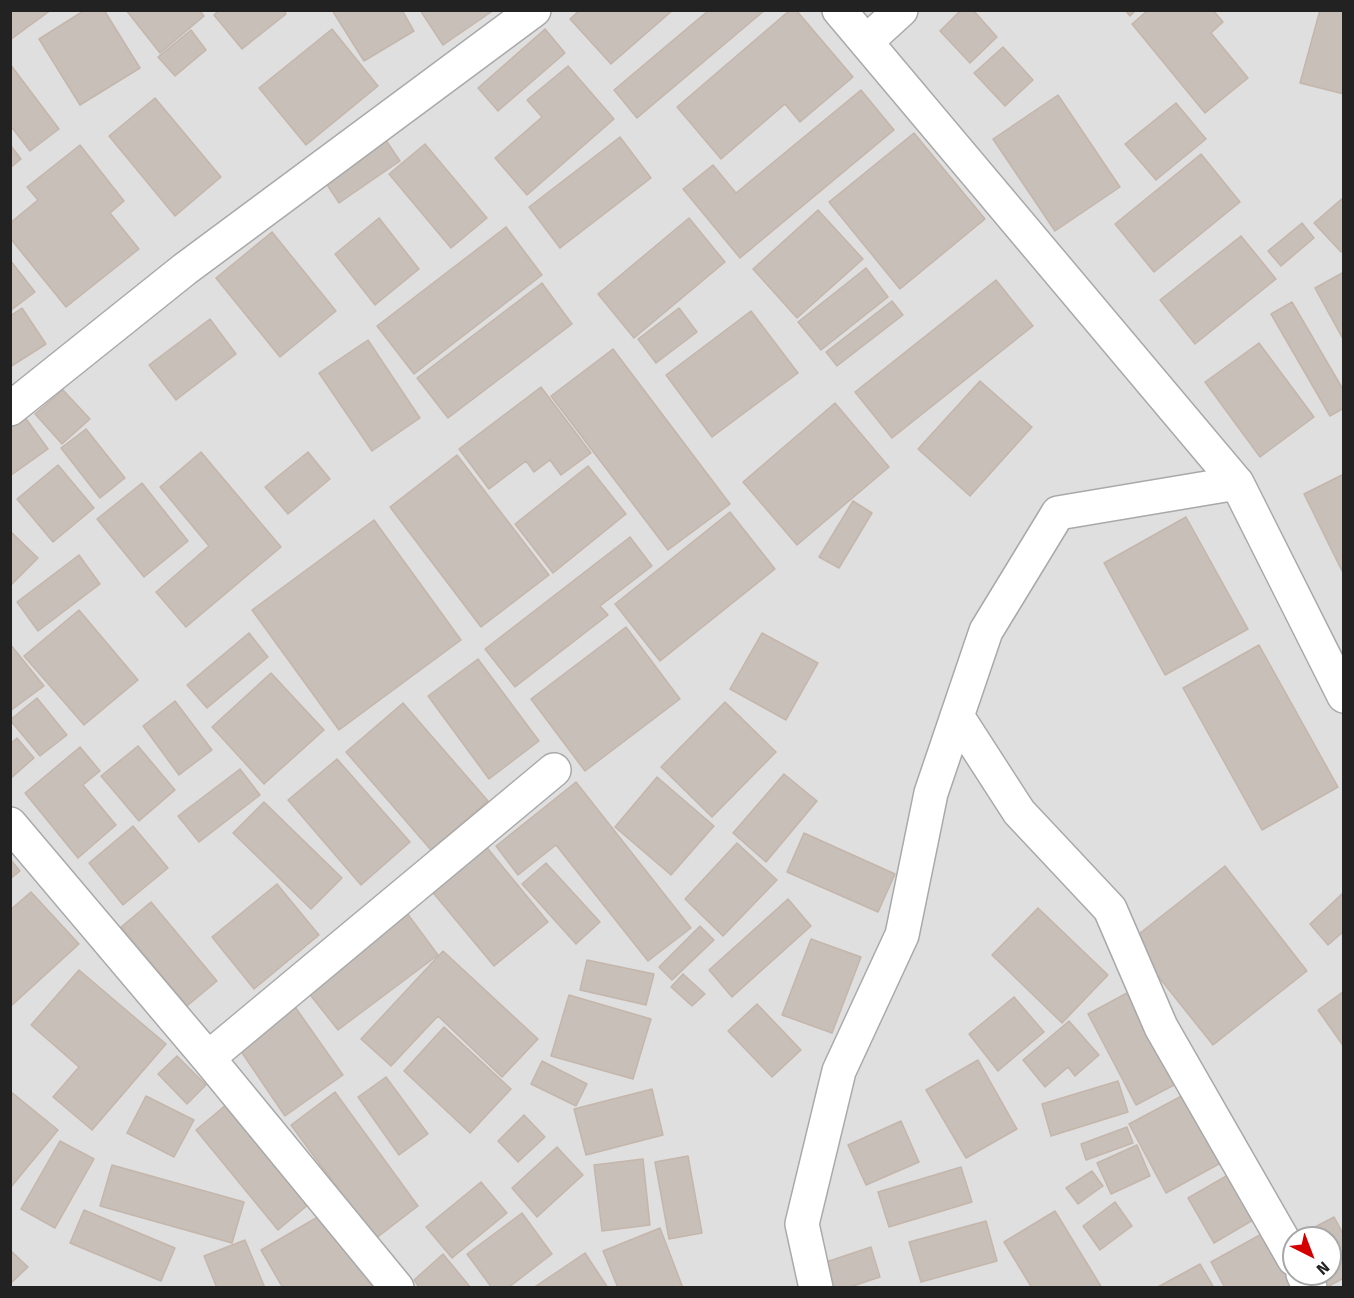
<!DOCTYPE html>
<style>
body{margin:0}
#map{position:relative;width:1354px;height:1298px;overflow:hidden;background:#f2efe9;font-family:"Fira Sans",sans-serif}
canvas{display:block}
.frame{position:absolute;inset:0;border:12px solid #222;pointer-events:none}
.north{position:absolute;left:1282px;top:1226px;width:60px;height:60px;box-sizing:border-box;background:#fff;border:2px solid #a7a7a7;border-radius:50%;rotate:138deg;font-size:16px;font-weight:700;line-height:24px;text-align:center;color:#222}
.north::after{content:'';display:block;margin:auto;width:21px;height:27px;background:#d40000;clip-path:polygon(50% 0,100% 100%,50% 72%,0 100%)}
</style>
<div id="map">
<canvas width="1354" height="1298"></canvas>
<div class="frame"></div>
<div class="north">N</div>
</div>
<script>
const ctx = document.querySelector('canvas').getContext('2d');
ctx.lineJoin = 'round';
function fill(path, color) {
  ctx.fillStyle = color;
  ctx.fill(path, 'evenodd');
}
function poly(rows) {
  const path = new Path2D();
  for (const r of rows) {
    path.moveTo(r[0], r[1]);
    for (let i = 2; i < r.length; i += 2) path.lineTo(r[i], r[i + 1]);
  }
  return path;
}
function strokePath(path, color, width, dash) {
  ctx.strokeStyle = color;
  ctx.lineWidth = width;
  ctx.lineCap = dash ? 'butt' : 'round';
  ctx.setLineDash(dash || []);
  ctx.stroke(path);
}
fill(poly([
 [10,11,1343,11,1343,1287,11,1287],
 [1294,1238,1330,1238,1330,1274,1294,1274]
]), '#e0dfdf');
const building = poly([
 [10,10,51,10,10,40,10,10],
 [85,10,104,10,140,68,80,105,39,39,85,10],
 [126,10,199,10,204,16,160,53,126,10],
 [219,10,284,10,286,14,242,49,214,15,219,10],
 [332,10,402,10,414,31,364,61,332,10],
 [420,10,494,10,443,45,420,10],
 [580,10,673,10,611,64,570,19,580,10],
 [709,10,765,10,637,118,614,90,709,10],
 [790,10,796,10,853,77,800,122,785,104,721,159,677,107,790,10],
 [961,10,973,10,997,37,970,63,940,31,961,10],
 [1125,10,1136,10,1130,16,1125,10],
 [1148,10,1213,10,1223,22,1211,33,1248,78,1205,113,1132,24,1148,10],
 [1320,10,1344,10,1344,94,1300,83,1320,10],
 [332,29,378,86,306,145,259,88,332,29],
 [545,29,565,53,498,111,478,88,545,29],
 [191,30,206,50,175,76,158,57,191,30],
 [1003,47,1033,80,1005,106,974,73,1003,47],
 [10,64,59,129,30,151,10,125,10,64],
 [568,66,614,119,527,195,495,158,542,117,527,100,568,66],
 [861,90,894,130,740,258,683,189,713,165,736,193,861,90],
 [1058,95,1120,187,1055,231,993,139,1058,95],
 [155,98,221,177,175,216,109,136,155,98],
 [1176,103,1206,139,1156,180,1125,144,1176,103],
 [914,133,985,219,900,289,829,202,914,133],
 [383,136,400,161,339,203,322,177,383,136],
 [620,137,651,178,560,248,529,207,620,137],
 [425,144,487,218,451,248,389,174,425,144],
 [80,145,124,201,110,213,139,249,66,307,10,238,10,223,38,200,27,187,80,145],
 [11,146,21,159,10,168,10,147,11,146],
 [1201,154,1240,202,1154,272,1115,224,1201,154],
 [1344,197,1344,250,1341,252,1314,223,1344,197],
 [818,210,863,259,797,318,753,269,818,210],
 [379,218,419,269,375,305,335,254,379,218],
 [689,218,725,262,634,338,598,294,689,218],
 [1302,223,1314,238,1281,266,1268,251,1302,223],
 [506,227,542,275,414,374,377,326,506,227],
 [272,232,336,311,280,357,216,278,272,232],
 [1241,236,1276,279,1195,344,1160,300,1241,236],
 [10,260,35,292,10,311,10,260],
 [866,268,888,297,821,350,798,322,866,268],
 [1344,272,1344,341,1315,288,1344,272],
 [996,280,1033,326,892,438,855,392,996,280],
 [542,283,572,324,448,418,417,378,542,283],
 [892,301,903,315,837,366,826,352,892,301],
 [1292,302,1344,391,1344,408,1330,416,1271,314,1292,302],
 [22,308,46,344,10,367,10,316,22,308],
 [679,308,697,332,656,363,638,339,679,308],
 [751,311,798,373,712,437,666,375,751,311],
 [210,319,236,354,176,400,149,365,210,319],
 [368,340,420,418,372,451,319,373,368,340],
 [1259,343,1314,417,1260,457,1205,382,1259,343],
 [613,349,730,504,668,550,551,396,613,349],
 [980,381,1032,427,970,496,918,449,980,381],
 [541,387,591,453,561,475,550,460,534,472,526,461,489,489,459,449,541,387],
 [63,390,90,419,62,444,35,414,63,390],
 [835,403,889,467,797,545,743,482,835,403],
 [24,416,48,449,10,476,10,426,24,416],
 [86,429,125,478,100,498,61,448,86,429],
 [201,452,281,547,186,627,156,592,209,546,160,487,201,452],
 [308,452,330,479,288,514,265,487,308,452],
 [457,455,549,575,481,627,390,507,457,455],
 [58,465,94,508,53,542,17,499,58,465],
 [588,466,626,514,553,573,515,524,588,466],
 [1344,474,1344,575,1304,494,1344,474],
 [142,483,188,541,144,577,97,519,142,483],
 [853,501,872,513,839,568,819,557,853,501],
 [730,512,775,569,660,661,615,604,730,512],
 [1186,517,1248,629,1165,675,1104,563,1186,517],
 [374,520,461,640,339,730,252,610,374,520],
 [10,531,38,558,10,586,10,531],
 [630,537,652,566,600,606,608,615,515,687,485,649,630,537],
 [79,555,100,584,38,631,17,602,79,555],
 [79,610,138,680,84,725,24,656,79,610],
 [626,627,680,699,585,771,531,699,626,627],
 [249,633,268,657,207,708,187,685,249,633],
 [762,633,818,663,786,720,730,689,762,633],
 [10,644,44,686,10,711,10,644],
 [1259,645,1338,787,1262,830,1183,688,1259,645],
 [478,659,539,741,489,779,428,696,478,659],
 [271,673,324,730,264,784,212,727,271,673],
 [37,698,67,735,40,756,10,720,37,698],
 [175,701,212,750,179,775,143,726,175,701],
 [725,702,776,752,712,817,661,767,725,702],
 [403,703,488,801,431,850,346,752,403,703],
 [17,738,34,758,10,779,10,744,17,738],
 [138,746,175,790,139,821,101,776,138,746],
 [80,747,100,771,83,785,116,825,78,858,25,793,80,747],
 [337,759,410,842,361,885,288,800,337,759],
 [240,769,260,795,199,842,178,816,240,769],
 [784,774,817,801,766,862,733,833,784,774],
 [657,777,714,826,671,875,615,827,657,777],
 [576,782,691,928,648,961,556,845,518,875,496,846,576,782],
 [264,802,342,878,311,909,233,833,264,802],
 [133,826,168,868,123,905,89,863,133,826],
 [804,833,895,874,878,912,787,872,804,833],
 [737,843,777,880,723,936,685,899,737,843],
 [484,844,548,922,494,966,430,889,484,844],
 [10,859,20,871,10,879,10,859],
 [546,863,600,922,576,944,522,884,546,863],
 [1225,866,1307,971,1213,1045,1130,941,1225,866],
 [277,884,319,935,254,989,212,937,277,884],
 [31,892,79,944,10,1007,10,910,31,892],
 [1344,892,1344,931,1328,945,1310,924,1344,892],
 [788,899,811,926,732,997,709,970,788,899],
 [151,902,217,981,187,1006,121,927,151,902],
 [401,905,438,955,338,1030,300,982,401,905],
 [1038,908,1108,975,1062,1023,992,955,1038,908],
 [700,926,714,940,672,980,659,967,700,926],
 [811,939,861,957,832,1033,782,1015,811,939],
 [443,951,538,1039,502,1077,438,1016,391,1066,361,1039,443,951],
 [587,960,654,974,646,1005,580,990,587,960],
 [79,970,166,1044,92,1130,53,1097,79,1067,31,1025,79,970],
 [683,974,705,994,692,1006,671,987,683,974],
 [1344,991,1344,1047,1318,1010,1344,991],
 [1127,993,1176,1084,1136,1105,1088,1014,1127,993],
 [569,995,651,1019,633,1079,551,1056,569,995],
 [1014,997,1044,1032,998,1071,969,1034,1014,997],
 [293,1004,343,1075,285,1116,236,1044,293,1004],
 [757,1004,801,1050,772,1077,728,1031,757,1004],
 [1069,1021,1099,1055,1075,1076,1068,1067,1045,1087,1023,1060,1069,1021],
 [444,1027,511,1089,470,1133,404,1071,444,1027],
 [177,1056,206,1085,187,1104,158,1074,177,1056],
 [978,1060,1017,1129,966,1158,926,1090,978,1060],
 [542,1061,587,1084,576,1106,531,1084,542,1061],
 [386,1077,428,1134,399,1155,358,1097,386,1077],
 [1118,1081,1128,1112,1051,1136,1042,1104,1118,1081],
 [652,1089,663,1135,586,1155,574,1109,652,1089],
 [10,1091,58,1130,11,1187,10,1187,10,1091],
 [1191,1091,1228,1159,1166,1193,1129,1124,1191,1091],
 [335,1092,418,1206,375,1239,291,1125,335,1092],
 [146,1096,194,1120,174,1157,127,1133,146,1096],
 [227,1104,309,1204,278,1230,196,1130,227,1104],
 [524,1115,545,1137,518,1162,498,1141,524,1115],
 [901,1121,919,1162,866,1185,848,1145,901,1121],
 [1127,1127,1133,1143,1086,1160,1081,1144,1127,1127],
 [60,1141,94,1159,55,1228,21,1209,60,1141],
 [1137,1145,1150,1176,1111,1194,1097,1163,1137,1145],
 [557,1147,583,1175,537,1217,512,1188,557,1147],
 [688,1156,702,1233,669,1239,655,1162,688,1156],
 [643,1159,650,1225,602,1231,594,1165,643,1159],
 [112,1165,244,1202,232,1243,100,1206,112,1165],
 [961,1167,972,1202,889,1227,878,1192,961,1167],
 [1092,1171,1103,1186,1078,1204,1066,1188,1092,1171],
 [1228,1175,1253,1220,1214,1243,1188,1198,1228,1175],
 [481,1182,507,1213,452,1258,426,1227,481,1182],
 [1115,1202,1132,1226,1100,1250,1083,1226,1115,1202],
 [84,1210,175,1248,161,1281,70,1243,84,1210],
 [328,1211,373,1288,283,1288,261,1250,328,1211],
 [1055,1211,1102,1288,1032,1288,1004,1242,1055,1211],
 [522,1213,552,1254,508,1288,492,1288,467,1254,522,1213],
 [1334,1217,1344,1235,1344,1278,1325,1288,1318,1274,1330,1274,1330,1238,1299,1238,1298,1236,1334,1217],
 [986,1221,997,1261,921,1282,909,1242,986,1221],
 [660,1228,683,1288,618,1288,603,1251,660,1228],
 [1267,1231,1299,1288,1225,1288,1211,1262,1267,1231],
 [245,1240,265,1288,217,1288,204,1256,245,1240],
 [871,1247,880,1277,847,1288,831,1288,823,1263,871,1247],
 [10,1250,28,1267,10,1284,10,1250],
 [585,1253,608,1288,533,1288,585,1253],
 [443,1254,471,1288,420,1288,414,1280,443,1254],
 [1200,1264,1214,1288,1156,1288,1200,1264]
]);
fill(building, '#c7bfb8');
strokePath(building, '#c4b6ab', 1.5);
const street = poly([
 [839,10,1237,483,1344,696],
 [866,42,901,10],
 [10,409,185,269,534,10],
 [957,716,1019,812,1110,909,1161,1027,1294,1259],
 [10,824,208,1058,397,1288],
 [208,1058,554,770],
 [1303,1274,1310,1288],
 [816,1288,802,1224,839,1071,902,935,931,793,986,631,1058,513,1237,483]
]);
strokePath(street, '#a9a9a9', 36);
strokePath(street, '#fff', 33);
</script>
